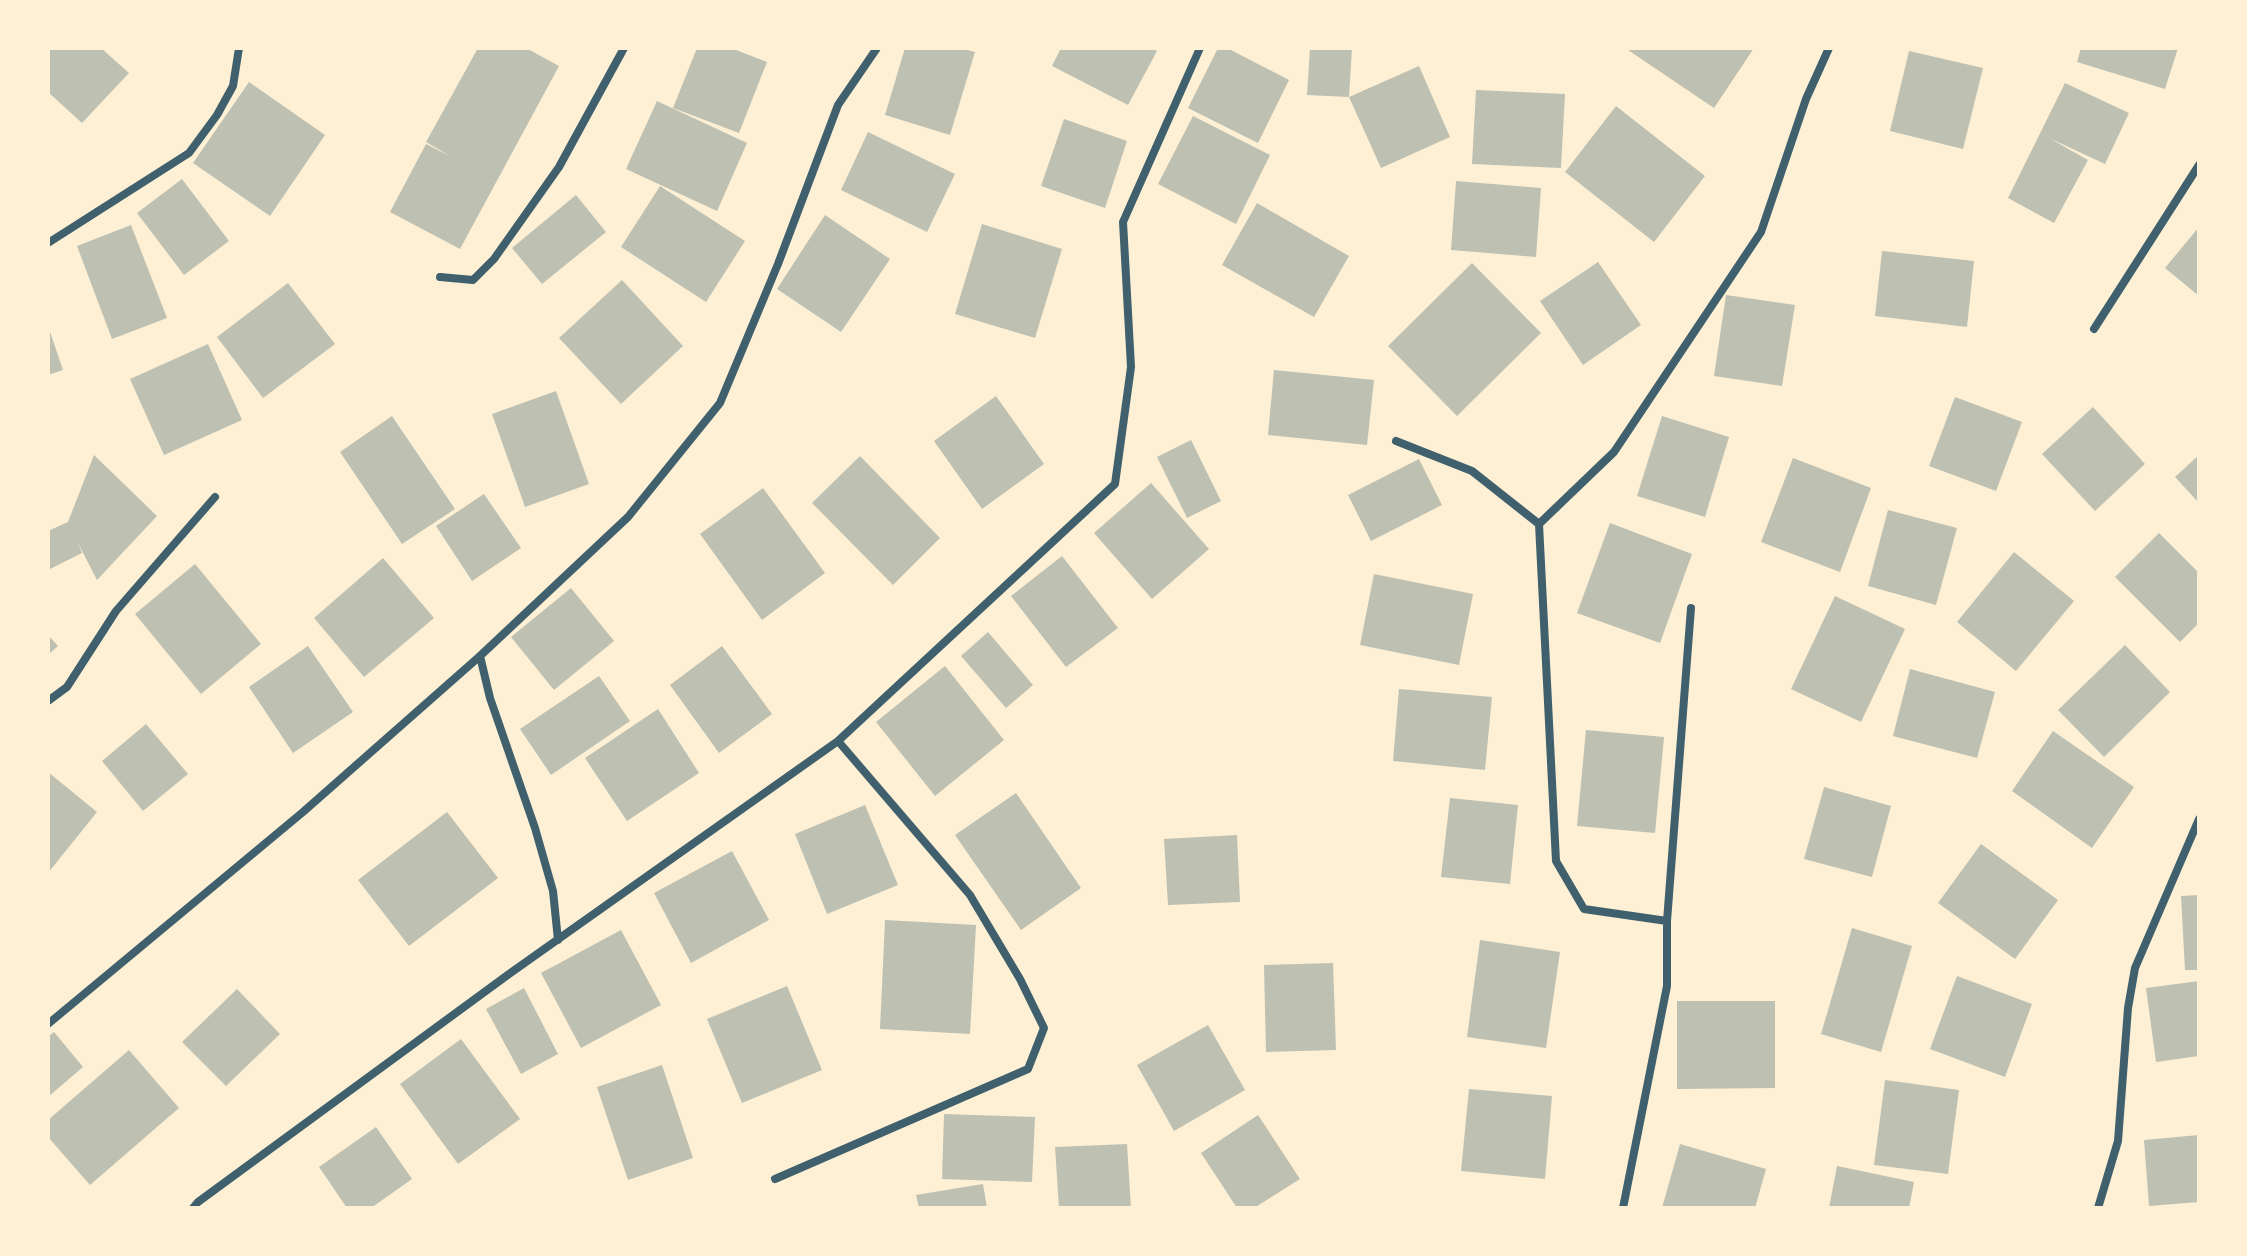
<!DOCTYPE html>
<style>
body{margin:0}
#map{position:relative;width:2247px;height:1256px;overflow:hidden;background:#fdf0d5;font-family:"Fira Sans",sans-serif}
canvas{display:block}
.frame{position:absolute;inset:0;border:50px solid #fdf0d5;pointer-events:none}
</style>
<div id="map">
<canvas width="2247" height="1256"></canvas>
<div class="frame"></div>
</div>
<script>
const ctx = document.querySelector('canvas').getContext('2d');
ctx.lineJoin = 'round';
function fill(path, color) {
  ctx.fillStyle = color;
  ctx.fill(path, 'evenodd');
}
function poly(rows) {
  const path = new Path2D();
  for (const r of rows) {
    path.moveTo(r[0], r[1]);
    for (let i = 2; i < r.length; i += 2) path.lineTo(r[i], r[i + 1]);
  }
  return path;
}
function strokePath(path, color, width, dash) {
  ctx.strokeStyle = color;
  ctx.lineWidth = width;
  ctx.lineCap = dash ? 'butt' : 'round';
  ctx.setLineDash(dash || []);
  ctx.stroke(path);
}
fill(poly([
 [48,48,101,48,129,73,82,123,48,92],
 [478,48,526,48,559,66,460,249,390,212,426,144,450,156,426,142],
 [697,48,731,48,767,62,739,133,673,108],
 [905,48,960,48,975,52,950,135,885,115],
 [1061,48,1151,48,1157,51,1128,105,1052,66],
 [1218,48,1227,48,1289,80,1258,143,1188,108],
 [1310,48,1352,48,1349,97,1419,66,1450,137,1381,168,1349,97,1307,95],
 [1625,48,1754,48,1714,108],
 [2081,48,2178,48,2165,89,2077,62],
 [1909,51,1983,68,1963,149,1890,131],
 [249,82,325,135,270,216,193,163],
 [2065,83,2129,113,2105,164,2049,138,2088,160,2054,223,2008,198],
 [1476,90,1565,94,1561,168,1472,164],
 [657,101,747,143,717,211,626,169],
 [1616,106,1705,176,1654,242,1565,172],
 [1193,116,1270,155,1236,224,1158,184],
 [1064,119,1127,141,1105,208,1041,186],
 [868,132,955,174,927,232,841,190],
 [182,179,229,241,184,275,137,213],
 [1456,181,1541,188,1536,257,1451,250],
 [660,186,745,241,706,302,621,247],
 [576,195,606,232,542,284,512,248],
 [1257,203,1349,256,1314,317,1222,265],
 [825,215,890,259,841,332,777,289],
 [982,224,1062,249,1035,338,955,314],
 [131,225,167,318,112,339,77,246],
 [2199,227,2199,296,2165,268],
 [1882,251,1974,261,1967,327,1875,316],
 [1598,262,1641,325,1583,365,1540,301],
 [1472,263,1541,333,1457,416,1388,346],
 [622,280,683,346,621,404,559,338],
 [288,283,335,344,263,398,217,337],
 [1726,295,1795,305,1782,386,1714,376],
 [48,326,63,370,48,375],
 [208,344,242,420,164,455,130,379],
 [1274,370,1374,380,1367,445,1268,435],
 [556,391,589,484,525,507,492,414],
 [996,396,1044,464,982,509,934,441],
 [1955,397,2022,422,1996,491,1929,466],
 [2093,407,2145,464,2095,511,2042,454],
 [392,416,455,509,402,544,340,452],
 [1662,416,1729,437,1705,517,1637,496],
 [1191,440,1221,501,1187,518,1157,457],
 [94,455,157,516,97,580,78,543,82,553,48,570,48,531,68,522],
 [2199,455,2199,503,2175,477],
 [860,456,940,538,893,585,812,503],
 [1793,458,1871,488,1840,572,1761,542],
 [1419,459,1442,505,1371,541,1348,495],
 [1151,483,1209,549,1152,599,1094,533],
 [763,488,825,573,762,620,700,534],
 [484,494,521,548,472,581,436,526],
 [1888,510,1957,528,1936,605,1868,586],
 [1610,523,1692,554,1660,643,1577,613],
 [2159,533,2199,573,2199,623,2180,642,2115,577],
 [2014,552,2074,601,2016,671,1957,622],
 [1062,556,1118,628,1066,667,1011,596],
 [383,558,434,618,364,677,314,618],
 [195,564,261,644,201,694,135,614],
 [1374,574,1473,594,1459,665,1360,645],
 [571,588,614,641,554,690,511,637],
 [1835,596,1905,629,1861,722,1791,689],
 [988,632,1033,685,1006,708,961,656],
 [48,635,58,646,48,655],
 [2125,645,2170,692,2104,757,2058,710],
 [308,646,353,712,293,753,249,687],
 [722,646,772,714,719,753,670,685],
 [945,666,1004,740,935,796,876,722],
 [1910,669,1995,692,1977,758,1893,736],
 [599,676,630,721,551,775,520,729],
 [1399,689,1492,697,1485,770,1393,761],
 [658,709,699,773,627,821,585,758],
 [146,724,188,774,143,811,102,761],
 [1586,730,1664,737,1655,833,1577,826],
 [2053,731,2134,787,2092,848,2012,791],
 [48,772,97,812,48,873],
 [1824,787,1891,806,1872,877,1804,859],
 [1016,793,1081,888,1021,930,955,835],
 [1450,798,1518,805,1510,884,1441,877],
 [865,805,898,885,827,914,795,834],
 [447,812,498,878,409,946,358,880],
 [1237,835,1240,902,1168,905,1164,839],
 [1981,844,2058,900,2015,959,1938,903],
 [732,851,769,920,691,963,654,893],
 [2199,895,2199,970,2185,970,2181,896],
 [885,920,976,925,970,1034,880,1029],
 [1852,928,1912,946,1881,1052,1821,1034],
 [621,930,661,1005,581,1048,541,973],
 [1480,940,1560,952,1546,1048,1467,1037],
 [1333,963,1336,1050,1266,1052,1264,965],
 [1957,976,2032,1004,2005,1077,1930,1049],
 [2199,981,2199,1056,2156,1062,2146,988],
 [787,986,822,1070,742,1103,707,1019],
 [524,988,558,1054,521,1074,486,1009],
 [237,989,280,1034,226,1086,182,1042],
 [1677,1001,1775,1001,1775,1088,1677,1089],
 [1208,1025,1245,1090,1174,1131,1137,1065],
 [54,1032,83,1067,48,1097,48,1037],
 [461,1039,520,1119,458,1164,400,1084],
 [129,1050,179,1108,90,1185,48,1137,48,1120],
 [662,1065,693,1158,628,1180,597,1087],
 [1885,1080,1959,1090,1948,1174,1874,1165],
 [1469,1089,1552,1096,1545,1179,1461,1171],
 [944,1114,1035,1117,1032,1182,942,1179],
 [1258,1115,1300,1179,1254,1208,1237,1208,1201,1153],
 [376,1127,412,1179,371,1208,347,1208,319,1167],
 [2199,1135,2199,1202,2149,1206,2144,1140],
 [1127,1144,1131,1208,1059,1208,1055,1147],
 [1680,1144,1766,1169,1755,1208,1662,1208],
 [1837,1166,1914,1182,1909,1208,1829,1208],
 [983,1184,987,1208,919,1208,916,1195]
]), '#bec0b2');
strokePath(poly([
 [48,243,189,153,217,115,233,86,239,48],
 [440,277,473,280,494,259,559,167,624,48],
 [2094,329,2199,165],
 [1396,441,1472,471,1539,524],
 [480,656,490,698,535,828,553,891,558,940],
 [48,701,67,687,116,611,215,497],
 [1667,921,1691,608],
 [48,1024,303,812,480,656,628,517,720,403,778,264,838,105,877,48],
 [775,1179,1028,1069,1044,1028,1020,979,970,895,838,741],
 [193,1208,198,1202,509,974,838,741,1115,484,1131,367,1123,222,1200,48],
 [1623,1208,1667,986,1667,921,1584,909,1556,861,1539,524,1614,452,1761,232,1806,99,1829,48],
 [2098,1208,2118,1141,2128,1008,2135,968,2199,819]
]), '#3f606c', 8);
</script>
